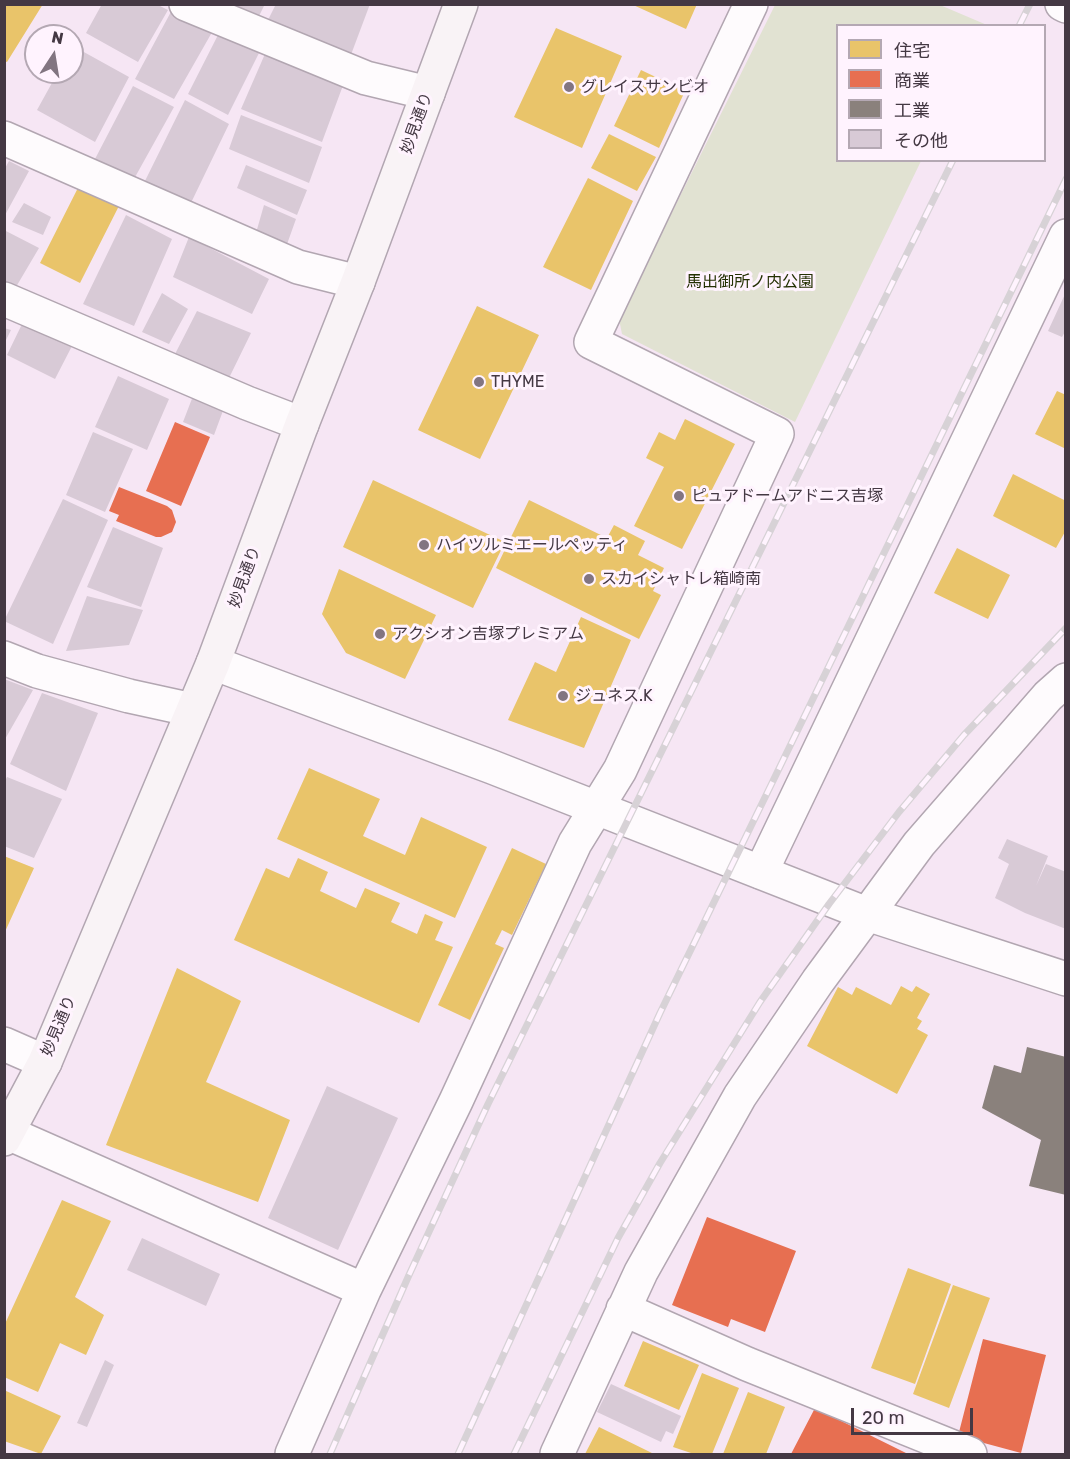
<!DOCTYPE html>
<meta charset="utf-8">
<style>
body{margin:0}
#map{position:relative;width:1070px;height:1459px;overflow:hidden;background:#f6e6f4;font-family:Rubik,"Noto Sans JP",sans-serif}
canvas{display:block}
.frame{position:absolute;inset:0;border:6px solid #443843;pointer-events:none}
.legend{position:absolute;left:836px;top:24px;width:210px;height:138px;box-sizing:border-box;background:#fff3fe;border:2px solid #b4a8b3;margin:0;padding:8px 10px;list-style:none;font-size:18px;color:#443843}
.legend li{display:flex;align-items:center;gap:12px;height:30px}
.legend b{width:30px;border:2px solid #b4a8b3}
.north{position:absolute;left:24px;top:24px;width:60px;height:60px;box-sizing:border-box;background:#fff3fe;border:2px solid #b4a8b3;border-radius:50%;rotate:12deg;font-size:16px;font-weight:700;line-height:24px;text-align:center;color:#443843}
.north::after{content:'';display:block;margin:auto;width:21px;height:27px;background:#827581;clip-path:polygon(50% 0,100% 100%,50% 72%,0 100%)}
.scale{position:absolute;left:851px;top:1408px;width:122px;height:27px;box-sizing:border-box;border:3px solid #443843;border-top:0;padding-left:8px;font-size:18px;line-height:21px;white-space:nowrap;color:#443843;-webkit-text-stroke:4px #fff3fe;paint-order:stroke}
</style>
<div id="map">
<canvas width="1070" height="1459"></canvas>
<div class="frame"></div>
<ul class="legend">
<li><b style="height:16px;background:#e9c46a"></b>住宅</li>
<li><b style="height:16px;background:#e76f51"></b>商業</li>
<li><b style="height:16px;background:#8a817c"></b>工業</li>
<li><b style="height:16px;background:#d8cad6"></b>その他</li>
</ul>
<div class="north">N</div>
<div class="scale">20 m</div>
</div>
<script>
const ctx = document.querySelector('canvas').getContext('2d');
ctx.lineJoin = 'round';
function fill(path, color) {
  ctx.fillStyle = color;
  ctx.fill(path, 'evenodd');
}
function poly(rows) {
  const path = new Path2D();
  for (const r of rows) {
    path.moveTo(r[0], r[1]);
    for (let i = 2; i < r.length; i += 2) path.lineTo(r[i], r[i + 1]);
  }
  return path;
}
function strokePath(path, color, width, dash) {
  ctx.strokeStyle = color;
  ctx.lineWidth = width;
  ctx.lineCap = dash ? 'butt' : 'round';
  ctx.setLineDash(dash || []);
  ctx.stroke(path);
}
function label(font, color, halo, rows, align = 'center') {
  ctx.font = font + ' Rubik,"Noto Sans JP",sans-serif';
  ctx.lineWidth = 6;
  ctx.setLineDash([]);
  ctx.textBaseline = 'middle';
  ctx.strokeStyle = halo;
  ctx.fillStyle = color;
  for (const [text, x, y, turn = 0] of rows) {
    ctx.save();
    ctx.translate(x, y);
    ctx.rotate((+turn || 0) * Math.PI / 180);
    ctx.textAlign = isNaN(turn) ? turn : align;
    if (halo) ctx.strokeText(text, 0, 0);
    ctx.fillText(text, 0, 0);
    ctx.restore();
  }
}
fill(poly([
 [775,5,940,5,987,25,838,26,838,160,921,161,795,422,622,334,619,319]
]), '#e1e2d2');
fill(poly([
 [4,4,43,4,7,62,4,61],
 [631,4,697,4,686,29],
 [556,28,622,56,582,148,514,117],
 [641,70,685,91,659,148,614,126],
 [609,134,656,157,637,191,591,168],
 [85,174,125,194,80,283,40,263],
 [588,178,633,201,591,290,543,267],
 [477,306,539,335,480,459,418,430],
 [1057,391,1066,395,1066,449,1035,434],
 [685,419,735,444,682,549,634,526,664,467,646,458,659,432,675,440],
 [1013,474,1066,501,1066,530,1056,548,993,516],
 [373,480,505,542,473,608,343,547],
 [529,500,607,538,614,525,645,541,638,555,664,568,653,591,661,595,639,639,496,568],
 [957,548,1010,575,988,619,934,593],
 [339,569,436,615,405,679,346,653,322,614],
 [581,617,631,640,584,748,508,720,535,662,556,672],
 [309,768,380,799,363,836,405,855,421,817,487,847,455,918,277,839],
 [512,848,546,864,512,935,502,930,495,944,504,948,470,1020,438,1005],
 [4,856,34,868,4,934],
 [298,858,328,872,320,891,356,908,365,888,400,903,391,922,417,934,425,914,443,922,435,940,453,947,419,1023,234,940,266,868,289,878],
 [177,968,241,1001,206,1082,290,1120,258,1202,106,1145],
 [901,986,912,992,916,986,930,994,917,1018,922,1021,917,1029,928,1035,897,1094,807,1046,838,987,852,995,856,987,891,1005],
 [62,1200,111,1221,75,1297,104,1315,86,1355,60,1343,38,1392,4,1377,4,1326],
 [908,1268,951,1284,915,1384,871,1368],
 [953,1285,990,1298,949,1408,913,1394],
 [643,1341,699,1365,679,1410,624,1386],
 [702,1373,739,1388,712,1454,694,1454,673,1447],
 [4,1390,61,1416,41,1454,4,1441],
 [748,1392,785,1407,766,1454,723,1454],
 [599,1427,654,1454,585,1454]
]), '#e9c46a');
fill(poly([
 [175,422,210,437,181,506,146,491],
 [119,487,167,506,172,510,176,522,172,532,161,537,156,537,116,521,119,515,109,511],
 [707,1217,796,1251,765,1332,731,1319,728,1327,672,1305],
 [983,1339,1046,1355,1021,1453,958,1436],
 [815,1408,908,1454,791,1454]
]), '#e76f51');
fill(poly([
 [1027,1047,1066,1057,1064,1061,1066,1062,1066,1195,1029,1186,1041,1140,982,1108,994,1065,1021,1073]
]), '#8a817c');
fill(poly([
 [102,4,156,4,168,10,138,62,86,33],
 [219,4,265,4,256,22],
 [276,4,370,4,349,60,267,22],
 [173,8,215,27,174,99,135,79],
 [219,33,260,51,228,115,188,94],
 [73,46,129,77,95,142,37,110,58,72,72,72],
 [268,47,345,80,322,142,241,109],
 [133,86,174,107,134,179,95,159],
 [185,100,229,124,189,207,143,185],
 [241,115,322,147,309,183,229,149],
 [9,161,29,171,4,217,4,170],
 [246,165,307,190,297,215,237,188],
 [24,203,51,217,43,235,12,222],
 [264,205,296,219,286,247,256,233],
 [126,215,172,239,134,326,83,304],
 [4,230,39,248,16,287,4,281],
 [189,237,269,279,252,314,173,277],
 [1066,292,1066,330,1062,337,1048,331],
 [162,293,188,309,169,344,142,332],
 [197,311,251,333,229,378,174,356],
 [23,322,72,346,55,379,7,355],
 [4,328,11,330,4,344],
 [118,376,169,399,147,450,95,427],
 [193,396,224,408,214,435,183,422],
 [93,432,133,449,105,512,66,495],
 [63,499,108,520,53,644,4,621],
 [113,527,163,548,141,607,87,587],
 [87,596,143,610,129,645,66,651],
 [4,679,33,690,4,741],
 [42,693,98,713,66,791,10,764],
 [7,777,62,799,34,858,4,846,4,783],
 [1007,839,1048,856,1036,886,1046,864,1066,872,1066,929,1025,913,995,898,1009,864,998,858],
 [327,1086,398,1118,338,1250,268,1218],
 [142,1238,220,1274,206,1306,127,1270],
 [105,1360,114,1365,87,1427,77,1423],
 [611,1384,681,1416,673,1434,666,1431,661,1442,597,1412]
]), '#d8cad6');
const minor = poly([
 [186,4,366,78,428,93],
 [4,138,298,267,358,282],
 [4,299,247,403,302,424],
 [4,658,37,671,129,696,193,710],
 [761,872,1066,236],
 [4,1044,45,1062],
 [8,1133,364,1290],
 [623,1309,747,1364,970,1454],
 [292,1454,364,1290,456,1101,575,843,620,770,777,434,591,342,751,4],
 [557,1454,641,1272,740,1096,818,981,919,844,1048,696,1066,680]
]);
const tertiary = poly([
 [1062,4,1066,6],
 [213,663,492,767,867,914,1066,979]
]);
const secondary = poly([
 [4,1139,45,1062,213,663,302,424,358,282,461,4]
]);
strokePath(minor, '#b2a6b1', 36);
strokePath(tertiary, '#b2a6b1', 36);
strokePath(secondary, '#b2a6b1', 36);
strokePath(minor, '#fefbfd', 33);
strokePath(tertiary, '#fefbfd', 33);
strokePath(secondary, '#f9f3f6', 33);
const rail = poly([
 [1019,26,1030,4],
 [330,1454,409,1275,488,1104,953,160],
 [458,1454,660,1013,1066,179],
 [514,1454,618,1238,660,1163,760,1002,829,904,899,812,964,735,1066,628]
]);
strokePath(rail, '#d7d2d6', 7);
strokePath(rail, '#fff3fe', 4.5, [14]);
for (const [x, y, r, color] of [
 [569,87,6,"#827581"],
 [479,382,6,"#827581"],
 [679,496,6,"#827581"],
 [424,545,6,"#827581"],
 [589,579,6,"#827581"],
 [380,634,6,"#827581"],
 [563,696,6,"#827581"]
]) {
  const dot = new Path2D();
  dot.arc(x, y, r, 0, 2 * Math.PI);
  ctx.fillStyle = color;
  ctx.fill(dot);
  strokePath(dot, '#fff3fe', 2);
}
label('16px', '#443843', '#fff3fe', [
 ["グレイスサンビオ",581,87],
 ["THYME",491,382],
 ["ピュアドームアドニス吉塚",691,496],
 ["ハイツルミエールペッティ",436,545],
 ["スカイシャトレ箱崎南",601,579],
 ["アクシオン吉塚プレミアム",392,634],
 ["ジュネス.K",575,696]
], 'left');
label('16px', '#443843', '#fff3fe', [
 ["妙見通り",417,123,-70],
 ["妙見通り",245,577,-70],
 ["妙見通り",59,1026,-67]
]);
label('16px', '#243103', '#fff3fe', [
 ["馬出御所ノ内公園",750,282]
]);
</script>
